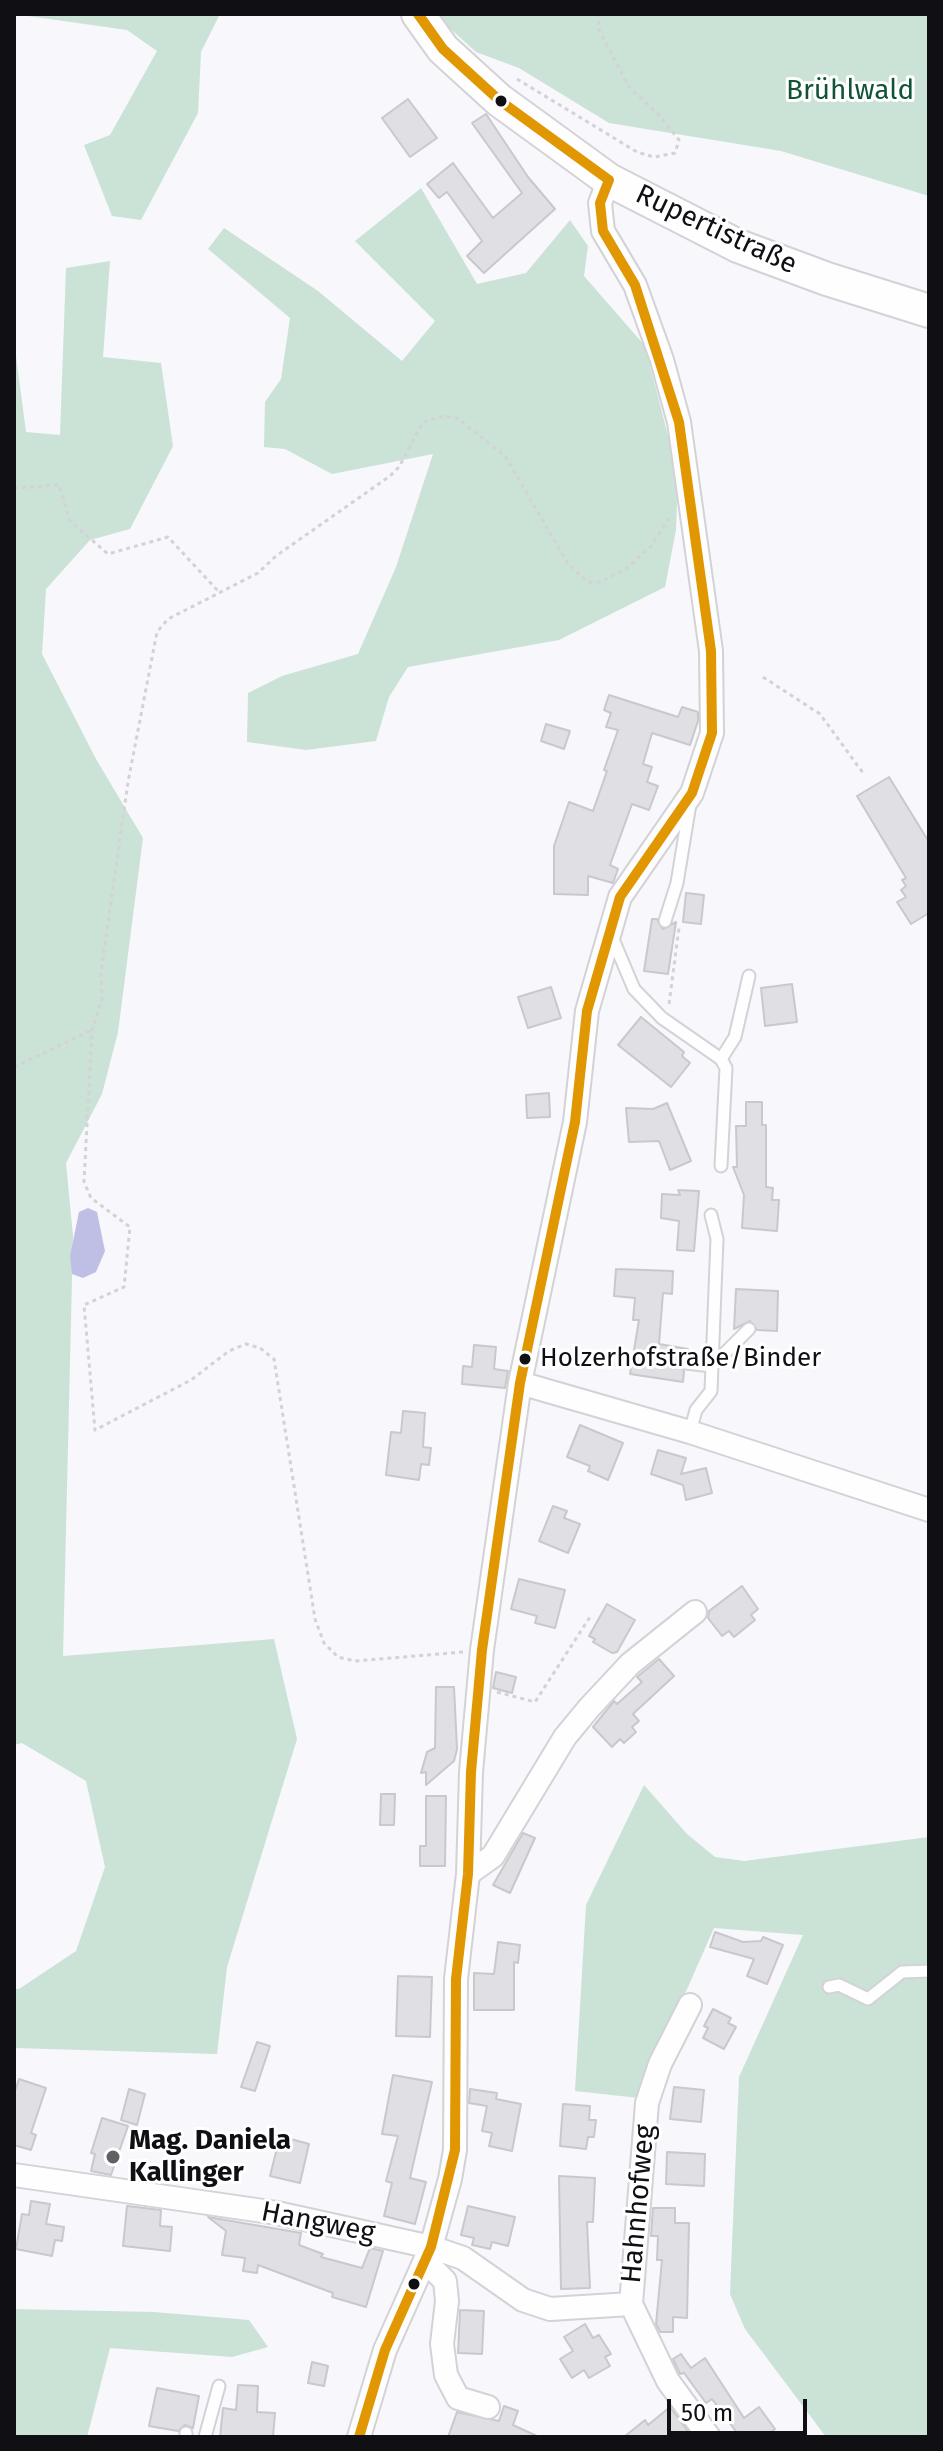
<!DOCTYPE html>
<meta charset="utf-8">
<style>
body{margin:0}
#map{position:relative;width:943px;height:2451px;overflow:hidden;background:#f7f7fc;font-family:"Fira Sans",sans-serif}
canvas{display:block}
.frame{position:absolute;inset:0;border:16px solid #0f0f14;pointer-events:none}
.scale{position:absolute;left:667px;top:2399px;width:140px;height:36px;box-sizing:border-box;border:4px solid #0f0f14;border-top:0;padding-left:10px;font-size:24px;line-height:28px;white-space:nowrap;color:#0f0f14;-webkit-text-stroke:6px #fff;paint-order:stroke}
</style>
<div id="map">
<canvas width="943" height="2451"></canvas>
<div class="frame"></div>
<div class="scale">50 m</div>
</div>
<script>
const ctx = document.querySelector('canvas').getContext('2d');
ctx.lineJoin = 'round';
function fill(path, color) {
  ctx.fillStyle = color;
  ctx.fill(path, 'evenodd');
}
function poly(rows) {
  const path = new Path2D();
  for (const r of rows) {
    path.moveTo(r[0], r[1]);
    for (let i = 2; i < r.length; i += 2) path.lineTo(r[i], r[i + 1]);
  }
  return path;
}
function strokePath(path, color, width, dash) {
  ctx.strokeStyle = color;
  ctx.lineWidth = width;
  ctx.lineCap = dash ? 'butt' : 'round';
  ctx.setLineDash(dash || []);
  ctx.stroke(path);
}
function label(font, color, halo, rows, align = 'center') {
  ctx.font = font + ' "Fira Sans",sans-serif';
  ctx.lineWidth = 6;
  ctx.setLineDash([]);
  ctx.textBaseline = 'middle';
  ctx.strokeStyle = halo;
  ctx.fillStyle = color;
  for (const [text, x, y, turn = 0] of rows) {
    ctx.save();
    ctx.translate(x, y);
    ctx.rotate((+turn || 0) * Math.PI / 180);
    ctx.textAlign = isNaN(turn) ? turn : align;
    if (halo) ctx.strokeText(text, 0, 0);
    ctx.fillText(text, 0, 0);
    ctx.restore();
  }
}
fill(poly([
 [220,14,201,52,198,113,141,220,112,216,84,145,110,135,157,51,127,30,14,14],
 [434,14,929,14,929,196,781,151,609,123,519,68,476,52],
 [421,188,477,284,526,273,570,220,588,246,584,276,645,346,678,475,676,530,665,587,559,640,408,667,389,697,376,741,306,750,247,742,248,693,282,676,358,654,396,567,433,454,332,474,285,449,264,447,265,402,281,379,290,318,208,249,224,228,318,291,402,361,435,321,355,241],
 [110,261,103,357,161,363,173,446,130,529,90,540,46,589,42,654,96,759,143,838,118,1032,102,1094,66,1163,73,1236,63,1656,274,1639,297,1739,227,1967,217,2054,14,2048,14,1989,19,1989,76,1951,105,1867,86,1781,22,1743,14,1745,14,341,26,432,60,435,66,268],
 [644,1785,687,1834,715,1857,744,1861,929,1837,929,2437,826,2437,745,2329,730,2294,739,2077,803,1935,714,1928,639,2098,575,2091,586,1905],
 [14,2309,154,2312,249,2320,268,2347,232,2357,110,2348,87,2437,14,2437]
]), '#cbe2d7');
fill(poly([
 [88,1208,97,1212,105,1251,96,1272,83,1278,72,1274,70,1256,79,1212]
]), '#bfbfe5');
const building = poly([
 [408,99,437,138,410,157,382,118,408,99],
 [486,114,528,177,555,209,484,273,467,256,482,241,447,192,439,198,427,184,453,163,493,218,522,193,472,123,486,114],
 [609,695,678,717,682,707,698,712,698,721,690,745,652,733,643,764,652,767,647,782,658,786,649,810,632,804,610,865,618,869,613,883,588,876,588,895,554,894,554,846,569,802,593,811,607,771,604,770,618,730,606,727,611,713,604,710,609,695],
 [546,724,570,731,564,749,541,741,546,724],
 [889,777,929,842,929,913,911,924,897,902,906,897,901,890,906,886,902,880,906,878,857,796,889,777],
 [686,893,704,895,701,924,683,922,686,893],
 [652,919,657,919,663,929,676,922,668,974,644,971,652,919],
 [792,984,797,1022,765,1026,761,988,792,984],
 [551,987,561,1018,528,1028,518,997,551,987],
 [641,1017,684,1052,682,1056,690,1063,671,1087,618,1045,641,1017],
 [549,1093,550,1117,527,1118,526,1095,549,1093],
 [746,1102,762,1102,762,1125,766,1125,766,1187,773,1188,772,1200,779,1200,777,1231,742,1228,744,1195,733,1167,737,1167,736,1126,746,1126,746,1102],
 [667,1103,691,1161,670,1170,659,1141,629,1142,626,1108,653,1109,667,1103],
 [678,1190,699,1191,694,1251,677,1250,679,1221,661,1218,662,1194,680,1195,678,1190],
 [616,1269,673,1271,672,1294,663,1293,659,1344,688,1349,687,1355,678,1361,684,1371,683,1382,630,1374,639,1320,633,1320,635,1298,614,1296,616,1269],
 [736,1289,778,1291,777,1331,757,1330,750,1321,734,1329,736,1289],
 [474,1345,496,1347,494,1369,508,1371,505,1388,462,1384,463,1366,472,1367,474,1345],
 [403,1411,425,1413,423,1447,431,1448,429,1465,421,1464,419,1480,386,1475,391,1432,401,1433,403,1411],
 [580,1425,623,1443,608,1480,588,1471,590,1466,567,1457,580,1425],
 [658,1450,686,1458,681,1474,706,1468,712,1493,686,1500,683,1485,651,1474,658,1450],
 [553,1506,567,1511,564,1518,580,1524,568,1553,539,1541,553,1506],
 [519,1579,565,1590,555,1628,535,1623,537,1616,511,1609,519,1579],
 [742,1586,758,1609,751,1615,755,1620,734,1637,729,1631,722,1636,708,1618,709,1611,742,1586],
 [607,1604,635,1620,617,1652,612,1653,593,1642,595,1639,589,1636,607,1604],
 [659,1659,674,1676,633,1714,639,1721,632,1727,636,1732,624,1743,620,1739,612,1747,593,1727,614,1701,617,1704,642,1682,637,1677,659,1659],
 [496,1672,516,1677,512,1693,493,1688,496,1672],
 [436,1687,454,1687,457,1749,454,1761,426,1785,426,1772,421,1773,427,1752,435,1748,436,1687],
 [381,1794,395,1794,394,1825,380,1825,381,1794],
 [426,1796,446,1796,445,1866,420,1866,420,1846,426,1846,426,1796],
 [523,1833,535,1838,510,1893,493,1885,523,1833],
 [715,1932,743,1942,761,1941,763,1937,783,1945,767,1984,747,1976,754,1959,710,1947,715,1932],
 [498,1942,520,1945,518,1963,514,1962,514,2010,474,2010,474,1973,494,1974,498,1942],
 [398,1976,432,1977,430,2037,396,2036,398,1976],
 [713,2009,731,2018,728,2023,736,2027,724,2049,703,2038,708,2028,704,2026,713,2009],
 [257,2042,270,2046,255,2091,241,2087,257,2042],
 [393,2075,432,2082,410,2178,426,2182,415,2224,384,2216,392,2183,386,2181,398,2136,382,2134,393,2075],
 [19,2079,46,2088,31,2133,36,2135,31,2150,14,2145,14,2094,19,2079],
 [674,2087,704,2090,701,2122,670,2119,674,2087],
 [129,2089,145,2094,137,2125,121,2120,129,2089],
 [470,2089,497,2093,496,2099,521,2104,512,2151,489,2146,492,2133,482,2131,487,2106,469,2103,470,2089],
 [563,2104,590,2106,589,2120,596,2120,594,2137,588,2137,586,2149,560,2146,563,2104],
 [102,2118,128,2126,111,2175,91,2171,95,2154,91,2153,102,2118],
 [280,2136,309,2144,300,2183,270,2176,280,2136],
 [667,2152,705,2154,704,2186,666,2184,667,2152],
 [559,2176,595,2178,593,2222,587,2222,590,2288,561,2289,559,2176],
 [31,2201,50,2204,46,2224,64,2227,62,2241,55,2240,52,2256,16,2249,22,2214,29,2215,31,2201],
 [127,2206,161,2210,160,2226,172,2227,170,2251,123,2246,127,2206],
 [468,2206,515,2217,508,2246,492,2242,490,2249,472,2245,474,2238,461,2235,468,2206],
 [653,2208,675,2208,675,2223,689,2223,687,2318,673,2317,673,2332,660,2332,656,2324,662,2260,657,2260,658,2236,651,2236,653,2208],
 [208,2217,301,2233,299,2245,323,2254,321,2257,362,2268,370,2248,383,2251,366,2307,332,2297,333,2293,258,2265,257,2273,243,2271,245,2258,222,2255,226,2231,208,2217],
 [460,2310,484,2311,482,2354,458,2353,460,2310],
 [585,2324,593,2338,599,2335,611,2354,605,2357,610,2366,589,2378,584,2370,572,2378,560,2359,573,2351,564,2337,585,2324],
 [681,2354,691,2368,705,2358,744,2418,759,2407,775,2429,765,2437,740,2437,712,2399,706,2403,684,2373,680,2374,673,2359,681,2354],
 [312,2362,328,2366,324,2386,308,2383,312,2362],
 [238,2385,258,2386,257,2412,275,2413,273,2437,220,2437,223,2408,236,2410,238,2385],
 [157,2388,199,2396,193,2428,185,2425,178,2431,149,2426,157,2388],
 [504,2406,518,2411,513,2425,539,2437,448,2437,457,2412,499,2421,504,2406],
 [670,2407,692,2437,624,2437,645,2420,648,2425,670,2407]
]);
fill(building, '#dfdfe4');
strokePath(building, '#c8c8cd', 2);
const service = poly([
 [665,921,677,883,690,804],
 [612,937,634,989,662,1018,721,1059,726,1068,721,1166],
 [721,1059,735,1037,749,976],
 [686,1363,712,1366,749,1329],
 [690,1432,696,1410,711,1391,717,1239,711,1215],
 [829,1987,839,1985,868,1999,902,1972,929,1971],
 [186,2437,186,2433],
 [205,2437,219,2386]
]);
const minor = poly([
 [520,1383,690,1432,929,1510],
 [468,1874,493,1856,565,1737,589,1708,630,1664,695,1612],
 [14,2175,277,2213,431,2247,463,2258,523,2300,550,2309,631,2304,668,2381,709,2437],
 [425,2261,445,2281,447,2301,442,2344,446,2375,458,2398,488,2407],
 [631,2304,647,2103,660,2064,690,2005],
 [359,2437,385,2350,431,2247,450,2179,455,2150,456,1979,468,1874,471,1772,482,1650,520,1383,575,1122,587,1011,620,897,692,793,712,733,711,651,679,422,662,360,635,285,603,231,600,203,609,180]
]);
const secondary = poly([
 [418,14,443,49,499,100,609,180,738,246,827,279,929,311]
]);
strokePath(service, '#d2d2d7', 15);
strokePath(minor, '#d2d2d7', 26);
strokePath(secondary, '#d2d2d7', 36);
strokePath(poly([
 [517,79,637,152,654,157,675,153,679,140,658,114,629,87,599,30,598,14],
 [14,488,59,485,70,521,108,554,168,537,219,592],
 [763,677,820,714,863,773],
 [669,1004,679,928],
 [14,1067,92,1030],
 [463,1652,355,1661,338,1657,324,1643,315,1619,274,1359,260,1348,246,1344,229,1351,191,1380,95,1430,84,1305,124,1287,130,1227,91,1198,84,1182,92,1030,102,999,101,972,128,782,157,632,168,619,258,573,276,556,390,476,399,467,423,422,443,416,457,418,505,456,567,562,587,582,600,582,626,569,651,546,671,515],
 [497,1692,535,1702,590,1617]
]), '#d3d3d5', 3, [4, 4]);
strokePath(service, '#fefeff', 11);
strokePath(minor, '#fefeff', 22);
strokePath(secondary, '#fefeff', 32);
strokePath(poly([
 [418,14,443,49,499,100,609,180],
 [359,2437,385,2350,431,2247,455,2150,456,1979,468,1874,471,1772,482,1650,520,1383,575,1122,587,1011,620,897,692,793,712,733,711,651,679,422,635,285,603,231,600,203,609,180]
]), '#e09702', 10);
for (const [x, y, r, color] of [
 [501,101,7,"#0f0f14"],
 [525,1359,7,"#0f0f14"],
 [113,2157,8,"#606065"],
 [414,2284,7,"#0f0f14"]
]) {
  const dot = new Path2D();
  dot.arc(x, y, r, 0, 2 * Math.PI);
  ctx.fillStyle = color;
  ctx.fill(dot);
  strokePath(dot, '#fff', 3);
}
label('26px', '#0f0f14', '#fff', [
 ["Holzerhofstraße/Binder",540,1359]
], 'left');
label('28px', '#115435', '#fff', [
 ["Brühlwald",850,91]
]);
label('28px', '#0f0f14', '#fff', [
 ["Rupertistraße",716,230,25],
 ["Hahnhofweg",639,2204,-85],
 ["Hangweg",318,2223,11]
]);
label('bold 28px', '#0f0f14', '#fff', [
 ["Mag. Daniela",129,2141],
 ["Kallinger",129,2173]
], 'left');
</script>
